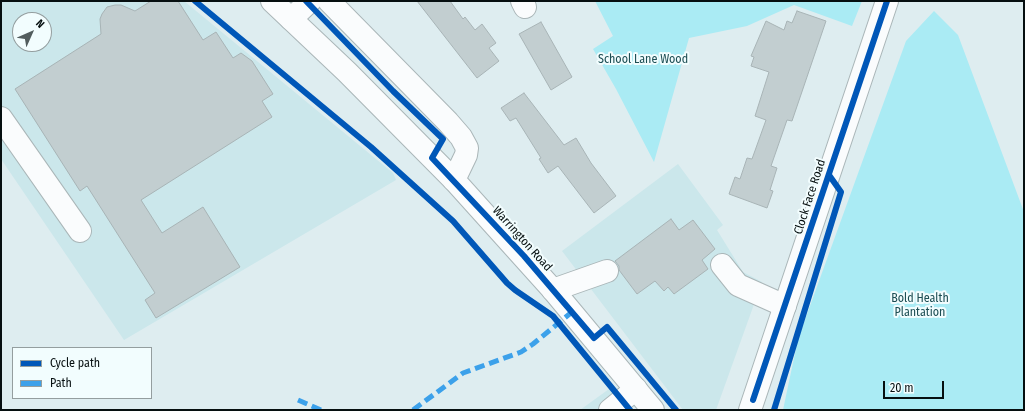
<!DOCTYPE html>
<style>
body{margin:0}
#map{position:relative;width:1025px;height:411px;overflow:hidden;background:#deedf0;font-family:"Fira Sans Condensed",sans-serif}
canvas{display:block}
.frame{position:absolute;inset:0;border:2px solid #060f10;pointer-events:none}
.legend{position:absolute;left:12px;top:347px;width:140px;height:52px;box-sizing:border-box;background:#f2fdfe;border:1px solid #949e9f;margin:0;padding:5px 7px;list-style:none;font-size:12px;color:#060f10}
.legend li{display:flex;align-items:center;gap:8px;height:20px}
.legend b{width:20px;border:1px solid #949e9f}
.north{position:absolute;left:12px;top:12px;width:40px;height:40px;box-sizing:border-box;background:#f2fdfe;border:1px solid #949e9f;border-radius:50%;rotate:45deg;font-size:11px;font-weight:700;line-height:16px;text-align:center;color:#060f10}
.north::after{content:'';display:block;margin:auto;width:14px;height:18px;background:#525d5e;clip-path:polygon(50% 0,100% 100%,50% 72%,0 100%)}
.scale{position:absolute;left:883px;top:381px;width:61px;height:18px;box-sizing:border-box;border:2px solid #060f10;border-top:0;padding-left:5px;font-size:12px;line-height:14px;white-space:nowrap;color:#060f10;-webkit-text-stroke:3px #f2fdfe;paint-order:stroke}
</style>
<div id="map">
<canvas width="1025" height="411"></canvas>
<div class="frame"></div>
<ul class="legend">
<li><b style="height:5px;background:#0057b8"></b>Cycle path</li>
<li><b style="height:5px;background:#3ca1ea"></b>Path</li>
</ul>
<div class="north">N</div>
<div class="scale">20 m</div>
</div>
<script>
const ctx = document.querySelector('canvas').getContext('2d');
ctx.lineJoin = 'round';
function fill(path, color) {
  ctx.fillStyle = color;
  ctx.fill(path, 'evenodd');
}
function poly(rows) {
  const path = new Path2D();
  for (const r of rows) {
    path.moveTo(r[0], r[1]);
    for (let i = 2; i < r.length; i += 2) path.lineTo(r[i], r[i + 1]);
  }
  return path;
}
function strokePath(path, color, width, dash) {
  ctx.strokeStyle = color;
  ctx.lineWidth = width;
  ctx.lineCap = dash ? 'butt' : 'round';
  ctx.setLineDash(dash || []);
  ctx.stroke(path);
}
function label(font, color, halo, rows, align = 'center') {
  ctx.font = font + ' "Fira Sans Condensed",sans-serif';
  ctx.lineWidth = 4;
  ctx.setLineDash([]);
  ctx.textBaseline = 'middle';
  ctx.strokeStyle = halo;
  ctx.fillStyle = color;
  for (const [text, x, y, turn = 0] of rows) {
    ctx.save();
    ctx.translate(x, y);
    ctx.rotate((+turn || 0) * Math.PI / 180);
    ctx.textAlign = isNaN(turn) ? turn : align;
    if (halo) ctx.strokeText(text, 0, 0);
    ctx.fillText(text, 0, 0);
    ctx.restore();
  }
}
fill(poly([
 [1,1,184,1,393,173,396,180,124,340,1,159],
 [20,20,44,20,44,44,20,44],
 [678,164,723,225,717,230,743,272,762,282,716,410,683,410,562,251],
 [609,389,625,410,580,410]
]), '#cbe7eb');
fill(poly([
 [595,1,862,1,852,26,794,5,747,26,689,38,654,162,616,89,593,49,613,36],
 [934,11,958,35,1024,212,1024,410,783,410,798,339,906,41]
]), '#aaebf4');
const building = poly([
 [151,1,178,1,203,40,216,32,233,58,241,53,252,61,273,94,262,101,272,117,141,200,162,233,203,207,240,267,156,318,145,300,155,293,87,186,80,191,15,89,101,34,100,19,102,14,107,7,115,5,121,5,135,11,151,1],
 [417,1,450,1,463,19,465,17,475,30,482,24,496,43,489,48,499,61,477,78,417,1],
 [797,11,826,21,792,121,787,120,771,166,777,168,770,190,773,191,767,208,729,194,735,177,740,179,747,158,752,159,766,120,755,116,769,72,751,66,754,57,751,56,766,21,784,30,787,21,792,23,797,11],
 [541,22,572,77,551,90,519,34,541,22],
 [524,93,564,145,576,138,591,163,616,196,594,213,558,166,548,173,539,159,541,158,516,118,510,121,501,108,524,93],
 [671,219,679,230,693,220,715,249,702,260,708,269,674,294,668,287,664,291,655,281,637,294,619,270,619,266,615,261,671,219]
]);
fill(building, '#c2ced0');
strokePath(building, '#a8b4b6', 1);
const minor = poly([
 [329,1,448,122,461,137,467,148,466,155,454,180],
 [522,1,525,7],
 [291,19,310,1],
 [1,118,80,231],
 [722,265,738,285,785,306],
 [553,290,607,271],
 [610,410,636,389]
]);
const major = poly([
 [750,410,887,1]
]);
const highway = poly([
 [272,1,347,72,454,180,553,290,653,410]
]);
strokePath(minor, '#aab6b8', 24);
strokePath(major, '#aab6b8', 24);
strokePath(highway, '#aab6b8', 24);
strokePath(minor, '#fafcfd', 22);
strokePath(major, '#fafcfd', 22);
strokePath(highway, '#fafcfd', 22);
strokePath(poly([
 [298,400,321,410],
 [413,410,463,373,521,352,533,344,572,312]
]), '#3ca1ea', 5, [10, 5]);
strokePath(poly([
 [195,1,371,147,453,221,507,283,515,290,553,316,630,410],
 [306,1,393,91,443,139,432,158,524,256,594,338,607,327,676,410],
 [753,400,887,1],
 [774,410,841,192,829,175]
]), '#0057b8', 6);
label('12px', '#1b4d53', '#f2fdfe', [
 ["School Lane Wood",643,60],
 ["Bold Health",920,299],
 ["Plantation",920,313]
]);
label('12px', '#060f10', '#f2fdfe', [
 ["Clock Face Road",810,197,-72],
 ["Warrington Road",522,239,48]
]);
</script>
